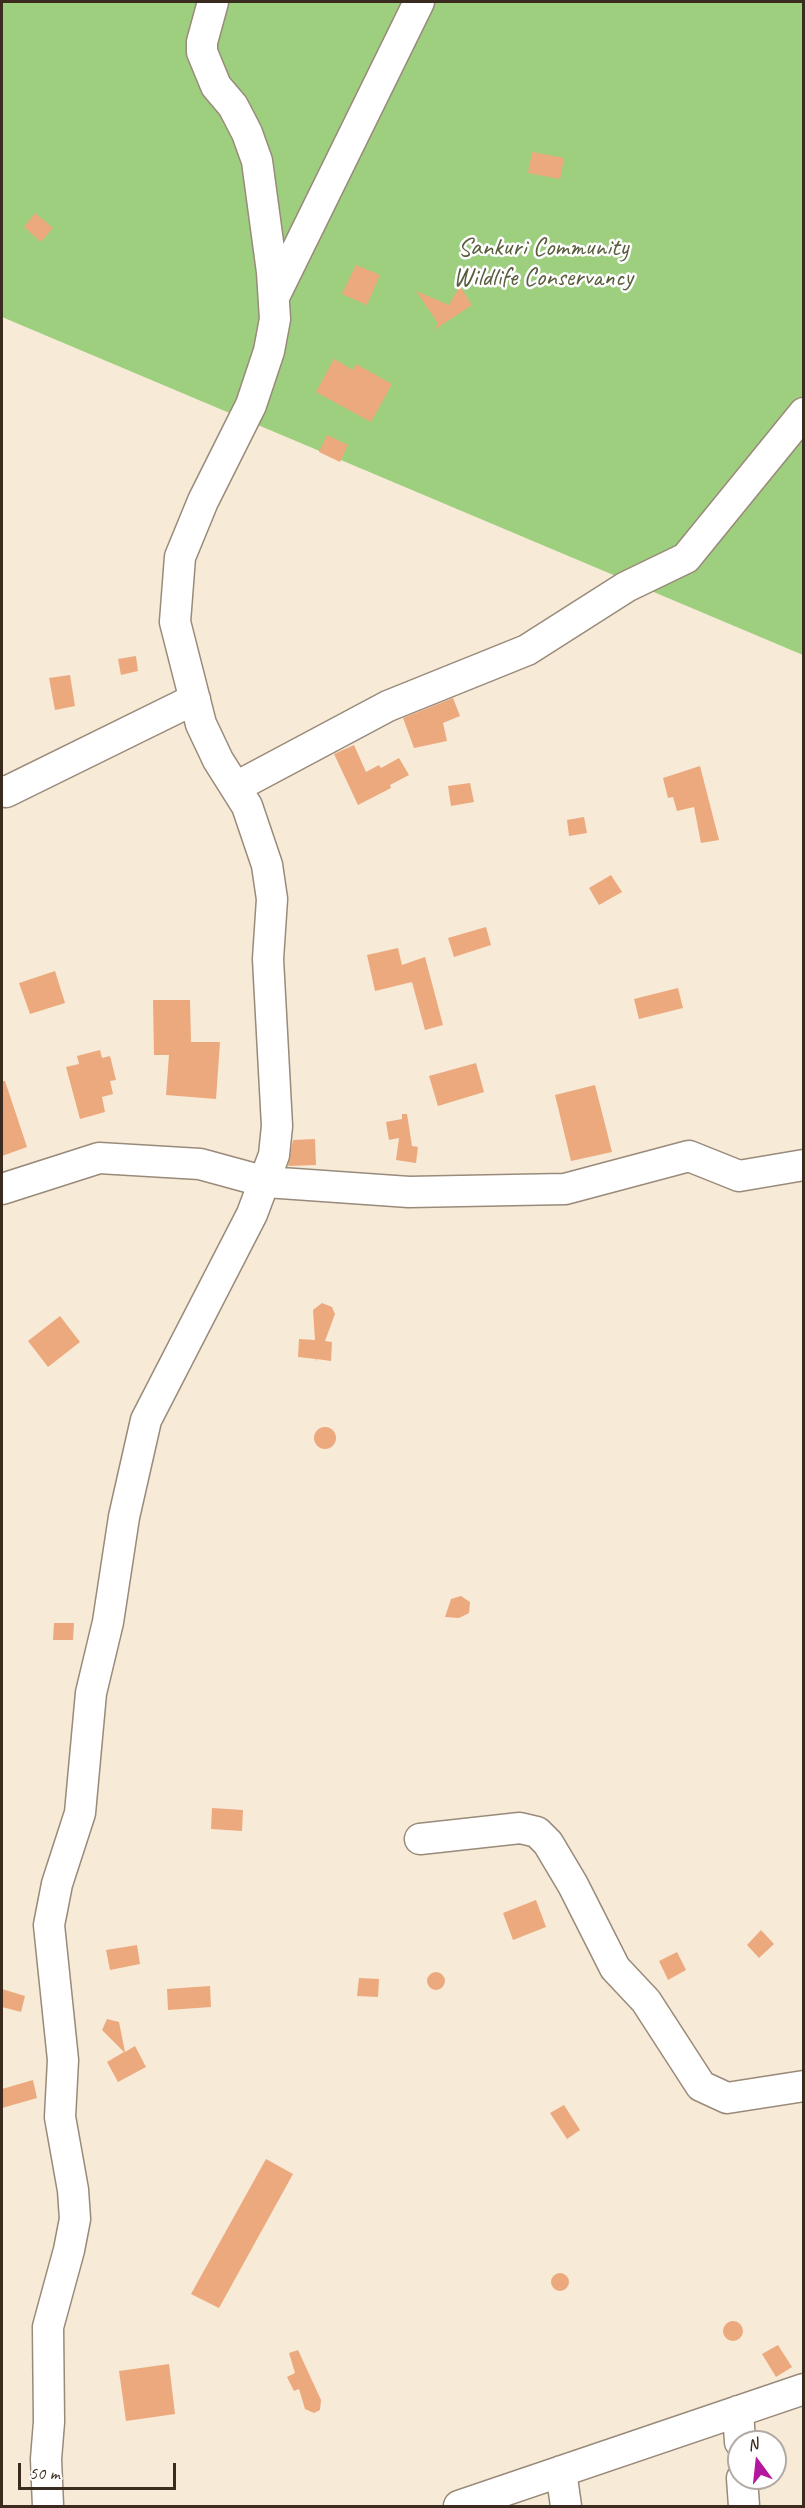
<!DOCTYPE html>
<style>
body{margin:0}
#map{position:relative;width:805px;height:2508px;overflow:hidden;background:#f7ead7;font-family:Caveat,sans-serif}
canvas{display:block}
.frame{position:absolute;inset:0;border:3px solid #3b2a1e;pointer-events:none}
.north{position:absolute;left:727px;top:2430px;width:60px;height:60px;box-sizing:border-box;background:#fff;border:2px solid #b1aaa5;border-radius:50%;rotate:345deg;font-size:16px;font-weight:700;line-height:24px;text-align:center;color:#3b2a1e}
.north::after{content:'';display:block;margin:auto;width:21px;height:27px;background:#b5179e;clip-path:polygon(50% 0,100% 100%,50% 72%,0 100%)}
.scale{position:absolute;left:18px;top:2463px;width:158px;height:27px;box-sizing:border-box;border:3px solid #3b2a1e;border-top:0;padding-left:8px;font-size:18px;line-height:21px;white-space:nowrap;color:#3b2a1e;-webkit-text-stroke:4px #fff;paint-order:stroke}
</style>
<div id="map">
<canvas width="805" height="2508"></canvas>
<div class="frame"></div>
<div class="north">N</div>
<div class="scale">50 m</div>
</div>
<script>
const ctx = document.querySelector('canvas').getContext('2d');
ctx.lineJoin = 'round';
function fill(path, color) {
  ctx.fillStyle = color;
  ctx.fill(path, 'evenodd');
}
function poly(rows) {
  const path = new Path2D();
  for (const r of rows) {
    if (r.length === 3) {
      path.moveTo(r[0] + r[2], r[1]);
      path.arc(r[0], r[1], r[2], 0, 2 * Math.PI);
      continue;
    }
    path.moveTo(r[0], r[1]);
    for (let i = 2; i < r.length; i += 2) path.lineTo(r[i], r[i + 1]);
  }
  return path;
}
function strokePath(path, color, width, dash) {
  ctx.strokeStyle = color;
  ctx.lineWidth = width;
  ctx.lineCap = dash ? 'butt' : 'round';
  ctx.setLineDash(dash || []);
  ctx.stroke(path);
}
function label(font, color, halo, rows, align = 'center') {
  ctx.font = font + ' Caveat,sans-serif';
  ctx.lineWidth = 5;
  ctx.setLineDash([]);
  ctx.textBaseline = 'middle';
  ctx.strokeStyle = halo;
  ctx.fillStyle = color;
  for (const [text, x, y, turn = 0] of rows) {
    ctx.save();
    ctx.translate(x, y);
    ctx.rotate((+turn || 0) * Math.PI / 180);
    ctx.textAlign = isNaN(turn) ? turn : align;
    if (halo) ctx.strokeText(text, 0, 0);
    ctx.fillText(text, 0, 0);
    ctx.restore();
  }
}
fill(poly([
 [2,2,803,2,803,655,2,317]
]), '#9dcf7e');
fill(poly([
 [532,152,564,158,560,179,528,173],
 [35,213,53,228,41,242,24,227],
 [356,265,380,275,367,305,342,294],
 [460,286,472,305,434,330,438,323,416,291,449,305],
 [334,359,353,370,356,364,392,384,371,422,316,392],
 [327,435,348,445,340,462,319,452],
 [136,656,138,671,121,675,118,659],
 [70,675,75,706,55,710,49,678],
 [453,698,460,716,443,723,447,741,414,748,403,718],
 [354,745,366,772,379,765,381,768,399,758,409,775,390,785,391,788,358,805,334,754],
 [700,766,719,840,701,843,694,807,677,811,673,797,668,798,663,778],
 [470,783,474,802,451,806,448,786],
 [584,817,587,833,569,836,567,820],
 [611,875,622,892,599,905,589,888],
 [486,927,491,945,454,957,448,938],
 [398,948,402,965,425,957,443,1025,425,1030,412,982,375,991,367,955],
 [55,971,65,1003,30,1014,19,983],
 [678,988,683,1008,639,1019,634,999],
 [153,1000,190,1000,191,1042,220,1042,216,1099,166,1095,169,1055,154,1055],
 [100,1050,102,1058,110,1056,116,1080,110,1081,113,1094,102,1097,105,1112,80,1119,66,1067,79,1064,77,1056],
 [476,1063,484,1092,438,1106,429,1076],
 [2,1081,5,1081,27,1147,2,1156],
 [595,1085,612,1152,571,1161,555,1095],
 [402,1114,407,1114,412,1146,418,1147,416,1163,396,1160,399,1138,389,1140,386,1122,402,1119],
 [315,1139,316,1165,288,1166,293,1140],
 [322,1303,332,1307,335,1314,325,1341,332,1342,331,1361,317,1359,316,1362,316,1359,298,1357,299,1339,315,1340,313,1310],
 [60,1316,80,1342,48,1367,28,1341],
 [325,1438,11],
 [461,1596,470,1602,469,1613,459,1618,445,1617,451,1599],
 [54,1623,74,1623,73,1640,53,1640],
 [212,1808,243,1810,242,1831,211,1829],
 [536,1900,546,1927,513,1940,503,1913],
 [761,1930,774,1944,759,1958,747,1945],
 [137,1945,140,1964,110,1970,106,1950],
 [677,1952,686,1970,668,1980,659,1961],
 [436,1981,9],
 [359,1978,379,1979,378,1997,357,1996],
 [210,1986,211,2007,168,2010,167,1989],
 [2,1989,25,1996,21,2012,2,2007],
 [107,2019,119,2022,125,2052,135,2046,146,2067,118,2082,107,2062,124,2052,102,2030],
 [33,2080,37,2098,2,2108,2,2089],
 [564,2105,580,2130,567,2139,550,2113],
 [266,2159,293,2174,219,2308,191,2294],
 [560,2282,9],
 [733,2331,10],
 [778,2345,792,2367,776,2377,762,2354],
 [298,2350,321,2400,320,2410,314,2413,305,2409,299,2389,294,2391,287,2377,295,2373,289,2353],
 [169,2364,175,2414,126,2421,119,2371]
]), '#eca97e');
const minor = poly([
 [274,297,419,2],
 [236,787,388,706,527,650,626,587,686,558,804,413],
 [2,791,6,792,195,699],
 [2,1189,99,1158,200,1164,266,1182,409,1192,565,1189,689,1156,739,1176,804,1165],
 [420,1839,520,1828,537,1832,548,1843,573,1885,615,1968,646,2001,701,2086,727,2098,804,2086],
 [738,2411,740,2442],
 [561,2471,566,2506],
 [742,2478,744,2506],
 [48,2506,46,2459,49,2422,48,2327,69,2250,75,2219,73,2190,60,2117,63,2060,49,1925,57,1884,80,1813,91,1693,108,1622,124,1517,146,1420,252,1214,274,1155,277,1126,268,959,272,899,267,865,247,806,218,760,201,724,175,622,180,557,203,501,251,405,269,351,275,319,272,272,257,161,247,133,233,106,216,86,202,52,202,42,213,2],
 [459,2506,804,2389]
]);
strokePath(minor, '#998a7a', 33);
strokePath(minor, '#fff', 30);
label('26px', '#585c3b', '#fff', [
 ["Sankuri Community",543,248],
 ["Wildlife Conservancy",543,278]
]);
</script>
